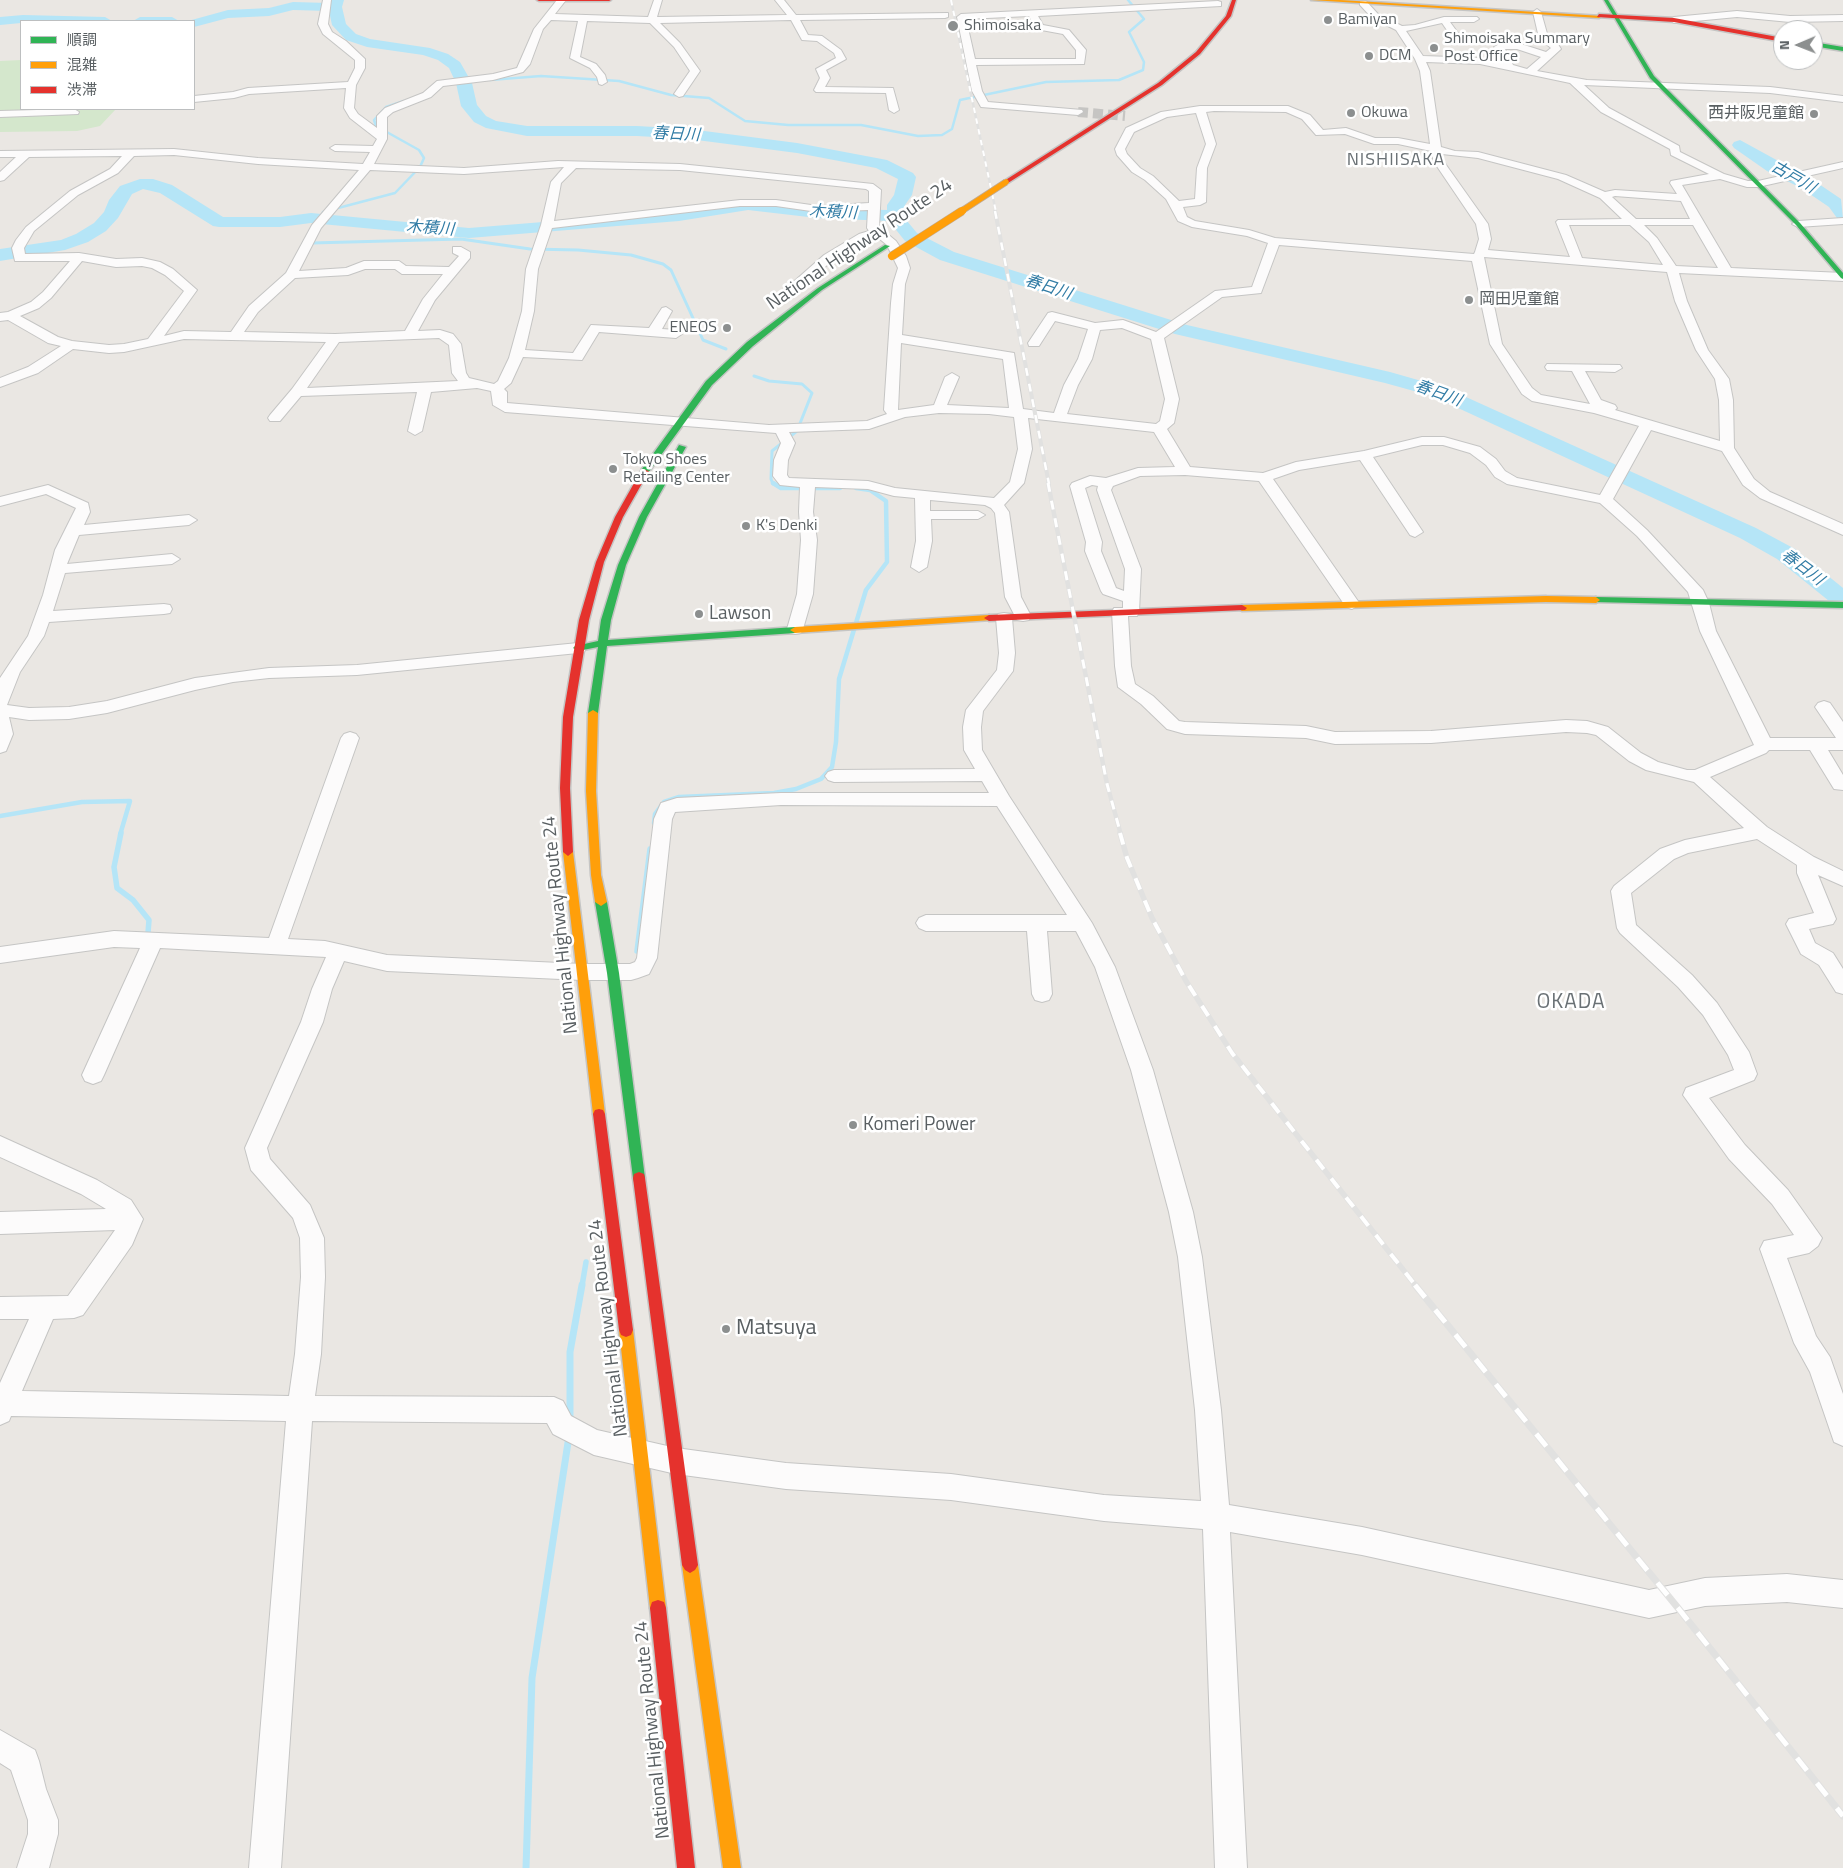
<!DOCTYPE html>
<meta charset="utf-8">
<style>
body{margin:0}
#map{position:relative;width:1843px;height:1868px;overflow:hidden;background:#eae7e3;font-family:"Titillium Web","Noto Sans JP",sans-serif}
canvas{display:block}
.legend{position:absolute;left:20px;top:20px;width:175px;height:90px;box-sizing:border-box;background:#fff;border:1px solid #bdbfc0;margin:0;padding:6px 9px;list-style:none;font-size:15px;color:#595f62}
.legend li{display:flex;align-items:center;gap:10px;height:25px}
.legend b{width:25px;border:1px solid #bdbfc0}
.north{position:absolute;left:1773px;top:20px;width:50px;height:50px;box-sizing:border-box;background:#fff;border:1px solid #bdbfc0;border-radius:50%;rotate:269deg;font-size:14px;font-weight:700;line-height:20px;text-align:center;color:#595f62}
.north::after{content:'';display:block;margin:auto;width:18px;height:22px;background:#8c8f8f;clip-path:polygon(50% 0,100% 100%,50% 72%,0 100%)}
</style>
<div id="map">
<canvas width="1843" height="1868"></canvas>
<ul class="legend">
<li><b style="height:6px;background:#30b455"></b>順調</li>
<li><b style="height:6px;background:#ff9f0a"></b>混雑</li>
<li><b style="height:6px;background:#e5322d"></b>渋滞</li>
</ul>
<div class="north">N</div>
</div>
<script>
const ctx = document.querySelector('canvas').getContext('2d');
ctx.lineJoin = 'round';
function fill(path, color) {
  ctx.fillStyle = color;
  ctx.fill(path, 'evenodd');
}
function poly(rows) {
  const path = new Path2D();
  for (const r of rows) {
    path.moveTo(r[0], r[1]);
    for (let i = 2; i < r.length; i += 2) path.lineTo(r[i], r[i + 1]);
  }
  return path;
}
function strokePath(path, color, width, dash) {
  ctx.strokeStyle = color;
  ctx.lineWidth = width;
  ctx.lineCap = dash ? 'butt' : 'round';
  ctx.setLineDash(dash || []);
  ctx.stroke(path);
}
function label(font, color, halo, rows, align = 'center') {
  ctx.font = font + ' "Titillium Web","Noto Sans JP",sans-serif';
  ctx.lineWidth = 5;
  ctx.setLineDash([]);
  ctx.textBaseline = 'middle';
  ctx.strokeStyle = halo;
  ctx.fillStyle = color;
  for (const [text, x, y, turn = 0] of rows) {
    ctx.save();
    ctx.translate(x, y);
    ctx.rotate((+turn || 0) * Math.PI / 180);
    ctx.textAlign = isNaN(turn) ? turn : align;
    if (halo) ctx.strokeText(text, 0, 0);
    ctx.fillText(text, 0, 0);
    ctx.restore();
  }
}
fill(poly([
 [21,60,21,109,116,109,100,126,77,131,0,132,0,61]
]), '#d4e7cc');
strokePath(poly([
 [490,80,541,76,619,81,671,95,709,98,745,121,788,125,861,125,918,136,942,135,952,129,960,100,1046,82,1119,80,1143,70,1144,62,1129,32,1144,19,1128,0],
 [323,212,395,193,420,167,424,158,419,150,376,126,374,120,386,107,404,101]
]), '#b5e5f7', 2.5);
strokePath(poly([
 [318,218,326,211],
 [312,243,461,239,530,249,578,250,631,255,663,264,671,270,703,340,726,349],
 [754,376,769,381,802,384,812,393,797,431,772,451,771,479,773,484]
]), '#b5e5f7', 3);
strokePath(poly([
 [773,483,781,488,840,488],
 [0,816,82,802,130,801,120,835],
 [654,823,655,814,664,802,679,797,774,793,796,789,821,779,832,767,836,742,839,679,866,590,887,562,886,501,870,490,856,488]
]), '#b5e5f7', 4.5);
strokePath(poly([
 [121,833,114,867,117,888,133,900,149,920,148,933],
 [637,951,650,849],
 [582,1286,586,1262]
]), '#b5e5f7', 5.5);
strokePath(poly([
 [570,1420,570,1352,582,1285],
 [526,1868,532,1678,569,1436]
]), '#b5e5f7', 7);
fill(poly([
 [330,0,344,0,342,7,346,24,356,34,370,39,430,48,448,54,460,62,472,83,477,105,486,116,496,121,527,126,637,126,689,129,797,143,887,160,913,173,916,177,912,195,905,205,904,216,907,221,917,233,954,252,1187,325,1390,372,1446,388,1756,528,1795,549,1843,588,1843,608,1834,605,1777,559,1740,538,1432,396,1385,383,1175,334,940,260,905,241,889,221,817,218,748,210,679,221,469,238,311,223,280,227,219,227,213,226,160,193,143,189,132,194,118,218,106,231,88,242,65,250,0,261,0,249,61,240,76,234,94,223,104,212,109,200,120,186,140,179,153,179,172,185,223,217,280,217,311,213,469,228,679,211,748,200,817,208,887,210,887,205,894,195,898,179,876,168,797,153,689,139,637,136,527,136,486,128,474,122,461,106,456,83,449,68,438,60,423,55,367,47,346,40,332,25,329,11,293,10,269,16,228,18,194,27,194,21,188,21,228,10,269,8,293,2,329,3,330,0],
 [23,15,105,17,112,21,21,21,21,23,0,25,0,17,23,15],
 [140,17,172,17,179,21,133,21,140,17],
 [1740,140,1813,180,1841,199,1843,219,1837,218,1829,207,1801,188,1767,171,1734,148,1732,145,1734,142,1740,140]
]), '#b5e5f7');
strokePath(poly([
 [1078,112,1125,116]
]), '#c6c5c3', 10, [10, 5]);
const street = poly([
 [323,0,331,0,328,24,332,32,346,41,365,59,365,68,356,85,354,108,358,114,377,128,377,116,385,108,423,93,437,81,493,74,517,68,534,29,557,0,566,0,555,14,648,17,654,0,662,0,657,17,787,15,775,0,784,0,796,15,948,13,948,17,945,18,800,20,808,35,822,36,841,50,846,59,826,70,830,78,825,87,893,88,899,110,894,113,889,110,886,93,816,92,814,90,820,78,816,69,836,58,834,53,817,41,802,40,791,20,660,23,680,43,700,71,683,96,679,97,674,94,690,71,674,47,650,23,587,21,580,57,596,64,605,75,607,82,602,85,599,84,597,77,590,68,570,58,578,21,551,20,543,29,530,64,523,72,493,80,443,86,431,97,393,112,387,117,387,139,374,164,464,168,558,161,680,164,873,184,881,190,879,227,896,241,906,256,910,268,905,284,902,335,1014,353,1023,409,1054,413,1064,385,1078,359,1088,329,1055,321,1039,346,1029,346,1028,343,1048,313,1052,312,1095,323,1123,320,1156,332,1215,291,1252,287,1268,243,1247,236,1192,227,1178,221,1166,199,1145,180,1132,172,1117,155,1115,149,1126,128,1161,112,1200,106,1288,106,1310,115,1323,130,1346,128,1375,138,1398,138,1430,144,1420,71,1415,59,1396,30,1372,18,1360,5,1360,1,1366,1,1378,14,1402,26,1415,25,1444,17,1477,17,1479,19,1474,22,1450,22,1461,37,1456,40,1453,39,1442,23,1406,31,1423,56,1480,58,1504,63,1494,47,1501,43,1518,43,1546,52,1551,48,1539,38,1533,12,1537,9,1541,12,1548,37,1556,41,1561,49,1537,71,1587,80,1770,87,1843,96,1843,102,1770,93,1584,85,1609,108,1679,146,1680,152,1724,174,1748,181,1758,181,1843,162,1843,168,1758,187,1747,187,1720,179,1682,185,1731,268,1843,273,1843,281,1679,273,1687,301,1708,350,1729,379,1733,400,1734,448,1754,479,1770,492,1843,524,1843,535,1760,498,1743,485,1722,451,1651,430,1613,499,1647,530,1703,590,1709,603,1716,631,1770,738,1836,738,1815,707,1818,703,1824,701,1830,703,1843,722,1843,750,1828,750,1843,775,1843,790,1834,789,1810,750,1769,750,1766,753,1710,777,1767,827,1814,857,1843,871,1843,886,1818,875,1836,919,1833,924,1809,929,1815,943,1833,953,1843,969,1843,994,1836,992,1819,965,1801,954,1786,924,1789,919,1814,913,1797,873,1797,865,1757,839,1688,853,1674,859,1631,893,1636,925,1692,975,1717,1003,1749,1052,1757,1074,1754,1080,1709,1098,1745,1145,1788,1190,1822,1238,1818,1246,1809,1253,1787,1258,1816,1336,1830,1357,1843,1394,1843,1446,1834,1442,1810,1372,1794,1343,1760,1249,1764,1241,1794,1235,1772,1204,1729,1159,1683,1095,1686,1088,1734,1070,1728,1055,1703,1015,1678,987,1620,933,1617,928,1611,891,1614,886,1660,849,1685,840,1744,828,1694,782,1646,770,1629,761,1596,735,1587,733,1566,732,1431,743,1335,744,1306,738,1185,734,1167,729,1141,704,1118,687,1115,666,1112,612,1114,608,1123,608,1123,601,1103,594,1101,591,1085,551,1086,542,1070,486,1072,483,1090,476,1106,478,1138,468,1175,467,1154,432,1028,418,1032,449,1024,483,1004,505,1009,512,1021,597,1031,616,1029,620,1023,621,1017,620,1005,597,995,513,991,508,985,505,930,500,930,511,978,511,985,515,978,519,931,519,932,541,927,567,919,572,911,567,916,541,915,498,894,496,868,489,815,487,813,512,817,540,813,594,803,629,801,633,795,634,789,633,787,629,797,594,801,540,799,512,800,487,780,485,773,476,774,460,781,443,776,433,505,412,493,405,491,391,477,388,431,392,422,431,415,435,408,431,417,392,301,396,280,421,270,421,268,418,270,415,292,389,326,342,184,339,124,352,109,353,73,349,38,373,0,387,0,378,28,367,61,346,48,343,8,320,0,321,0,313,8,312,31,302,43,292,70,261,15,261,12,248,16,240,26,227,70,191,110,169,122,156,29,157,4,180,0,181,0,172,16,157,0,157,0,151,174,149,258,158,363,164,370,152,335,151,330,148,335,145,373,146,377,139,350,118,344,108,346,88,249,94,234,98,194,102,194,96,233,92,248,88,348,82,355,68,355,60,323,34,318,24,323,0],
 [1505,49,1517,49,1541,57,1527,69,1513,65,1505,49],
 [1426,62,1480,64,1570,83,1601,112,1670,149,1671,155,1709,174,1671,181,1670,183,1677,194,1615,190,1605,192,1566,175,1478,152,1455,151,1441,147,1430,71,1426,62],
 [1214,111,1286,112,1302,119,1316,135,1345,134,1374,144,1398,144,1431,151,1434,162,1476,224,1479,239,1475,252,1474,254,1275,238,1249,230,1195,221,1187,217,1183,207,1200,205,1206,202,1207,168,1216,144,1206,112,1214,111],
 [1196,113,1206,144,1197,168,1195,199,1179,201,1153,176,1140,168,1127,154,1125,149,1134,132,1167,117,1196,113],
 [1442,154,1478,158,1558,179,1600,198,1622,219,1558,220,1556,222,1570,257,1488,250,1491,239,1488,224,1444,162,1442,154],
 [174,155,258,164,359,170,312,225,286,273,249,306,231,332,184,331,164,336,197,290,173,269,160,262,142,258,116,259,79,253,25,254,24,248,34,231,78,195,118,173,134,156,174,155],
 [564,167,551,182,541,225,526,269,522,311,509,358,498,381,494,384,469,378,466,373,461,344,453,334,440,330,418,331,435,300,470,258,470,252,461,247,453,247,453,253,459,256,449,267,406,266,399,261,364,261,346,268,299,271,321,228,370,170,464,174,564,167],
 [576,168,680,170,866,189,869,191,869,203,818,206,776,200,740,200,554,221,561,183,576,168],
 [1615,196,1681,201,1690,219,1636,219,1612,197,1615,196],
 [740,206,776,206,818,212,868,210,867,228,869,231,859,234,824,255,790,285,792,288,800,288,832,261,867,238,876,236,887,245,898,268,893,284,891,303,884,410,887,414,867,421,769,425,507,403,507,392,504,389,511,383,523,357,582,360,599,332,676,338,682,334,676,330,662,329,672,311,666,307,662,308,649,328,591,325,573,353,525,350,534,311,538,269,552,228,740,206],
 [1569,225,1630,225,1649,242,1663,265,1582,258,1569,225],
 [1644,225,1693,225,1718,268,1676,266,1657,238,1644,225],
 [1279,245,1472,261,1490,344,1522,394,1532,401,1594,413,1639,426,1600,495,1517,478,1505,471,1496,459,1480,447,1444,437,1422,437,1364,451,1296,462,1263,473,1190,467,1167,429,1174,423,1179,399,1164,338,1222,297,1261,293,1279,245],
 [1484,257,1667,272,1675,301,1696,350,1715,379,1719,400,1720,441,1615,410,1617,408,1615,405,1601,400,1585,371,1615,372,1622,368,1620,365,1547,364,1545,367,1547,370,1572,371,1590,404,1541,395,1532,388,1502,344,1484,257],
 [82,261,116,267,142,266,152,268,165,275,184,291,148,339,124,344,109,345,72,341,58,337,20,316,39,308,51,298,82,261],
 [365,269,395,269,402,274,443,274,423,299,405,331,335,334,244,332,258,312,295,278,348,275,365,269],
 [1122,328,1151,339,1165,399,1160,421,1156,424,1067,414,1078,385,1092,359,1100,330,1122,328],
 [439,338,449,345,452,373,458,381,307,388,339,342,439,338],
 [901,343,1003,359,1009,408,947,405,959,377,952,373,945,377,934,405,898,410,901,343],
 [939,413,989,414,1014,417,1018,449,1010,482,994,498,895,488,868,481,789,478,787,475,788,460,795,443,789,432,869,429,905,417,939,413],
 [1422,445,1443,445,1470,453,1486,465,1495,477,1507,484,1600,503,1637,536,1688,592,1700,631,1754,745,1695,770,1687,770,1658,762,1641,753,1608,727,1587,721,1566,720,1431,731,1335,732,1306,726,1185,722,1179,721,1153,696,1135,684,1131,666,1128,616,1137,616,1139,612,1141,569,1111,490,1113,486,1140,476,1185,475,1259,481,1346,607,1352,609,1360,604,1273,479,1299,470,1360,460,1410,535,1415,537,1423,532,1373,457,1422,445],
 [1092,485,1098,486,1097,490,1125,569,1124,591,1116,588,1101,551,1102,542,1085,488,1092,485],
 [1218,1,1221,2,1221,6,1038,16,1043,25,1069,30,1086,50,1084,64,976,65,982,91,988,102,1082,110,1083,112,1078,115,981,107,972,91,957,17,961,14,1218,1],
 [1029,16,1036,29,1063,34,1076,50,1076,59,975,59,966,19,1029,16],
 [1737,11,1790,16,1843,15,1843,21,1790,22,1737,17,1674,23,1669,20,1674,17,1737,11],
 [74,109,79,112,78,114,0,117,0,111,74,109],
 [1843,218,1843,224,1798,227,1792,224,1798,221,1843,218],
 [48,485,88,503,90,512,84,525,189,515,197,520,189,525,79,535,67,564,172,554,180,559,172,564,65,573,53,611,164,604,170,605,172,609,170,613,164,614,49,622,44,636,20,672,7,705,29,708,69,707,107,701,195,678,269,668,357,665,578,643,584,644,586,648,584,652,578,653,357,675,269,678,233,682,195,690,107,713,69,719,29,720,9,717,13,734,6,751,0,753,0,678,28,636,43,595,55,550,76,508,46,494,0,506,0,497,48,485],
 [1004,613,1010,614,1012,618,1015,653,1013,671,983,711,981,727,982,750,1009,796,1092,923,1115,967,1153,1070,1193,1212,1202,1257,1221,1410,1229,1505,1362,1527,1649,1590,1705,1578,1787,1574,1843,1580,1843,1608,1787,1602,1705,1606,1649,1618,1362,1555,1230,1532,1247,1868,1215,1868,1203,1529,1104,1521,951,1500,786,1489,676,1474,594,1455,553,1434,547,1423,312,1421,281,1868,249,1868,286,1421,11,1416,9,1421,0,1425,0,1383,29,1319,0,1319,0,1297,68,1296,115,1230,0,1234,0,1212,106,1209,81,1194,0,1157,0,1136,97,1180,131,1200,143,1219,132,1245,83,1315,74,1318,53,1319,22,1391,289,1396,295,1354,301,1277,300,1238,293,1218,251,1170,245,1148,301,1022,312,989,326,957,160,948,104,1075,101,1081,93,1084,85,1081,82,1075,140,948,114,947,0,963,0,947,114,931,269,938,341,738,344,734,350,732,356,734,359,738,288,939,325,941,387,955,582,964,630,964,635,962,637,958,654,819,661,803,677,798,781,793,989,793,982,781,834,782,828,780,825,776,828,772,834,770,975,769,964,750,963,727,966,710,997,670,999,653,996,618,998,614,1004,613],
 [781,805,997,806,1067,915,926,915,919,918,916,923,919,928,926,931,1027,931,1032,994,1035,1000,1042,1002,1049,1000,1052,994,1047,931,1076,931,1095,967,1131,1070,1169,1212,1178,1257,1195,1410,1201,1501,1104,1495,951,1474,786,1463,676,1448,597,1430,571,1416,563,1401,554,1397,315,1396,321,1354,325,1277,324,1238,310,1205,270,1159,267,1148,323,1022,332,989,344,961,387,971,582,980,631,980,638,978,649,974,657,958,672,819,675,812,781,805],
 [0,1730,35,1750,39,1761,46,1789,58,1820,58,1834,49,1868,17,1868,28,1834,28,1820,11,1770,0,1763,0,1730]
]);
const fast = poly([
 [1604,0,1608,0,1654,76,1800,223,1843,273,1843,279,1841,278,1796,225,1650,78,1604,0],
 [1813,42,1843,47,1843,51,1813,46,1813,42],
 [885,245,890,246,822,290,753,346,712,385,648,473,642,473,642,469,706,381,747,342,818,288,885,245],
 [679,445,686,447,647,517,626,565,611,620,608,640,795,627,800,630,795,633,607,646,598,713,596,715,590,715,588,713,598,647,578,651,573,648,575,646,598,641,601,620,618,565,639,517,679,445],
 [1596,597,1843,602,1843,608,1593,602,1593,598,1596,597],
 [601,898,607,902,619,973,645,1178,644,1182,639,1184,634,1182,633,1178,607,973,595,902,601,898]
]);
const slow = poly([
 [1311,0,1340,0,1602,16,1599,18,1311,0],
 [1546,596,1596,597,1600,600,1596,603,1546,602,1242,611,1237,608,1242,605,1546,596],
 [989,615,994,618,992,620,795,633,790,630,795,627,989,615],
 [593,710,598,713,596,791,601,875,607,902,601,906,595,902,591,875,586,791,588,713,593,710],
 [568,848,573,852,605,1114,603,1118,599,1119,595,1118,593,1114,563,852,568,848],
 [626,1323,631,1325,633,1330,666,1608,664,1614,658,1616,652,1614,650,1608,619,1330,621,1325,626,1323],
 [690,1557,695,1560,698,1565,741,1868,723,1868,682,1565,685,1560,690,1557]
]);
const jam = poly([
 [537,0,611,0,609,1,539,1,537,0],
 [1232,0,1236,0,1231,16,1200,54,1162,85,1008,183,1004,183,1004,181,1158,83,1196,52,1226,16,1232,0],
 [1599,14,1674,18,1783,38,1783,42,1674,22,1597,17,1599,14],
 [642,469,649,471,623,517,604,562,589,620,573,717,570,788,573,852,568,856,563,852,560,788,563,717,579,620,596,562,615,517,642,469],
 [1242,605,1247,608,1245,610,989,621,984,618,989,615,1242,605],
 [599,1109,603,1110,605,1114,633,1330,631,1335,626,1337,621,1335,619,1330,593,1114,595,1110,599,1109],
 [639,1172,644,1174,645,1178,698,1565,695,1570,690,1573,685,1570,682,1565,633,1178,634,1174,639,1172],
 [658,1600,664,1602,666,1608,695,1868,677,1868,650,1608,652,1602,658,1600]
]);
strokePath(street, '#c5c5c4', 2);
strokePath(fast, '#c5c5c4', 3);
strokePath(slow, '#c5c5c4', 3);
strokePath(jam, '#c5c5c4', 3);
fill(street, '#fcfbfb');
fill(fast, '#30b455');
fill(slow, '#ff9f0a');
fill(jam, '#e5322d');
const railFar4 = poly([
 [951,0,996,212]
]);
const railFar3 = poly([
 [995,211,1049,484]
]);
const railFar2 = poly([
 [1048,483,1107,784,1121,835]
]);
const railFar1 = poly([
 [1120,833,1127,858,1152,918,1186,981,1232,1053,1416,1286]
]);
const rail = poly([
 [1415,1285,1678,1608,1843,1816]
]);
strokePath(railFar4, '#e1e1e0', 2.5);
strokePath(railFar3, '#e1e1e0', 4);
strokePath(railFar2, '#e1e1e0', 4.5);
strokePath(railFar1, '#e1e1e0', 5.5);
strokePath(rail, '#e1e1e0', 7);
strokePath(railFar4, '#fff', 2, [5.5]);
strokePath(railFar3, '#fff', 2.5, [8]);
strokePath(railFar2, '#fff', 3, [9]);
strokePath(railFar1, '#fff', 4, [12]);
strokePath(rail, '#fff', 5, [16]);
const slowBridgeFar1 = poly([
 [960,212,1006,182]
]);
const slowBridge = poly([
 [892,256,962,211]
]);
strokePath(slowBridgeFar1, '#c1aa90', 7, []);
strokePath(slowBridge, '#c1aa90', 9, []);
strokePath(slowBridgeFar1, '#ff9f0a', 5.5);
strokePath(slowBridge, '#ff9f0a', 8);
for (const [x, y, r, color] of [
 [1328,20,5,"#8c8f8f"],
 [953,26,6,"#8c8f8f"],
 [1434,48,5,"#8c8f8f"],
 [1369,56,5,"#8c8f8f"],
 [1351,113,5,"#8c8f8f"],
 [1814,114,5,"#8c8f8f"],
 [1469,300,5,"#8c8f8f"],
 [727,328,5,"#8c8f8f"],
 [613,469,5,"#8c8f8f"],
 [746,526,5,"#8c8f8f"],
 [699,614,5,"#8c8f8f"],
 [853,1125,5,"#8c8f8f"],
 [726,1329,5,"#8c8f8f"]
]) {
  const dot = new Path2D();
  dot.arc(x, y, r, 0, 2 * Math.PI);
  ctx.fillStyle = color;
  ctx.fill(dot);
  strokePath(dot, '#fff', 2);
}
label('16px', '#595f62', '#fff', [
 ["Bamiyan",1338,20],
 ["Shimoisaka",964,26],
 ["Shimoisaka Summary",1444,39],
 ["Post Office",1444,57],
 ["DCM",1379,56],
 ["Okuwa",1361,113],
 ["西井阪児童館",1804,114,"right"],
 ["岡田児童館",1479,300],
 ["ENEOS",717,328,"right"],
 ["Tokyo Shoes",623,460],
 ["Retailing Center",623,478],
 ["K's Denki",756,526]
], 'left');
label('italic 16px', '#317ca5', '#fff', [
 ["春日川",676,135,3],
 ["古戸川",1793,178,30],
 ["木積川",833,213,3],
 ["木積川",430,229,4],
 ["春日川",1048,288,18],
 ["春日川",1438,394,20],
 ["春日川",1802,568,37]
]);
ctx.letterSpacing = '1px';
label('18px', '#6a7175', '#fff', [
 ["NISHIISAKA",1396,161]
]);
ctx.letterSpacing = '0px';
label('19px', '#595f62', '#fff', [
 ["National Highway Route 24",860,245,-34],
 ["National Highway Route 24",561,925,-96],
 ["National Highway Route 24",609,1328,-97],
 ["National Highway Route 24",653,1730,-96]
]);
label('19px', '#595f62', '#fff', [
 ["Lawson",709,614],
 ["Komeri Power",863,1125]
], 'left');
ctx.letterSpacing = '1px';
label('21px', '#6a7175', '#fff', [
 ["OKADA",1571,1003]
]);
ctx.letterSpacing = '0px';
label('22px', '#595f62', '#fff', [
 ["Matsuya",736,1329]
], 'left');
</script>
